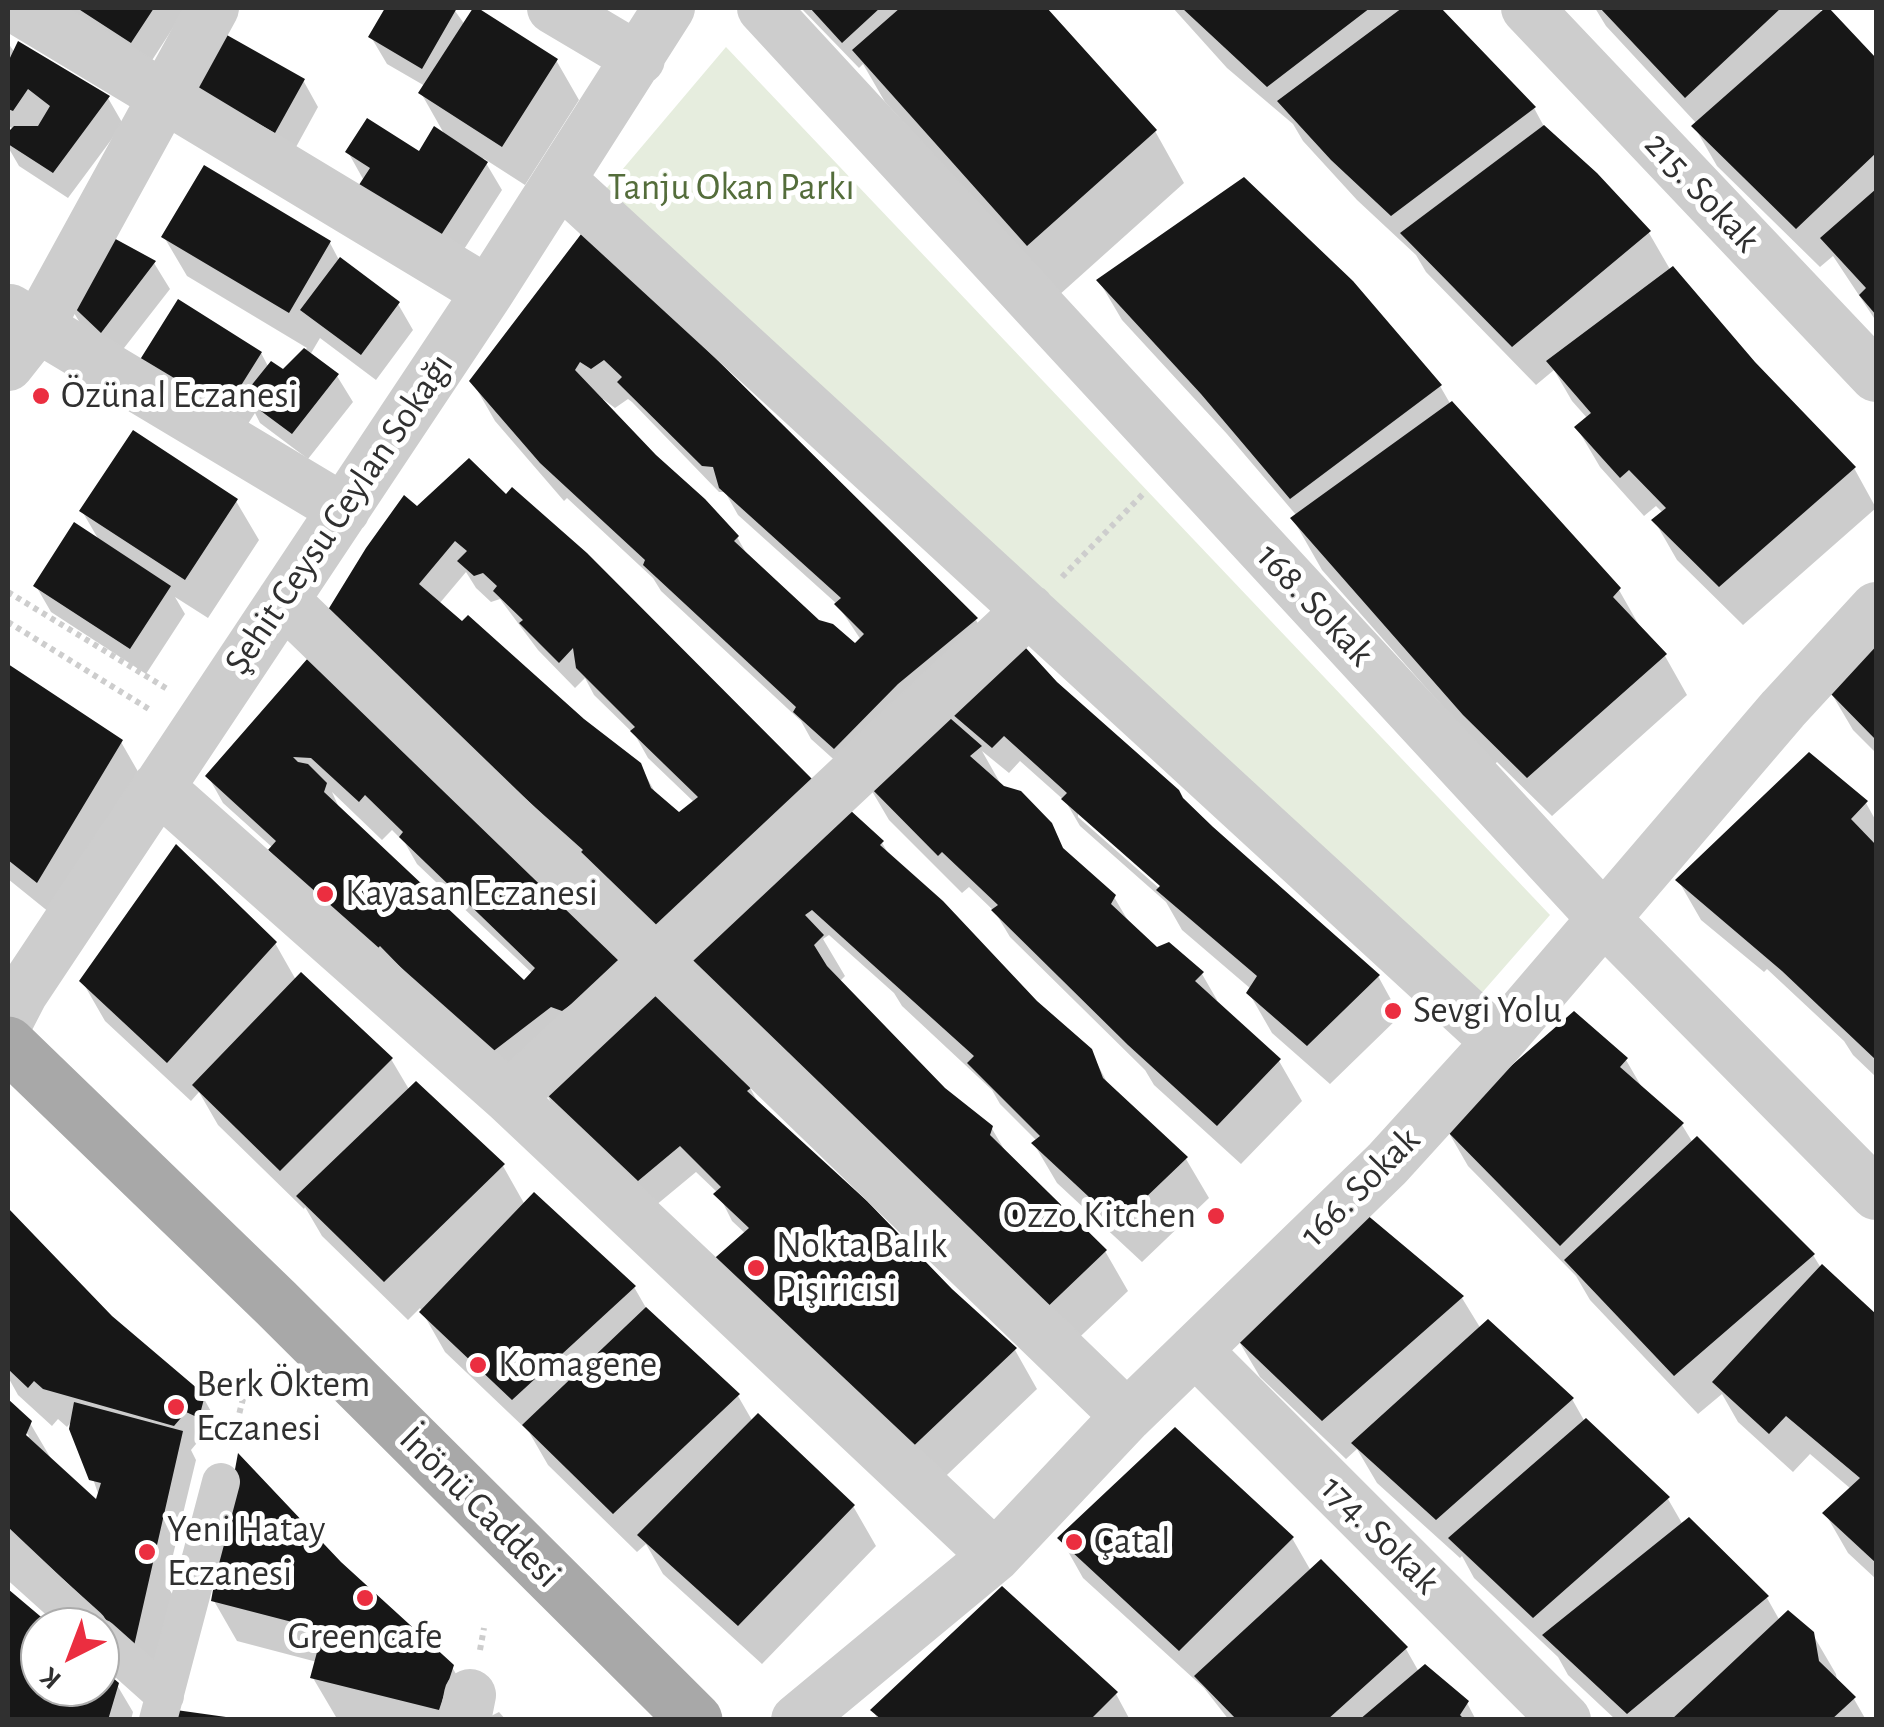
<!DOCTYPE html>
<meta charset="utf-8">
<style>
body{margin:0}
#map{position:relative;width:1884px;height:1727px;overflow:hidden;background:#fff;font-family:"Alegreya Sans",sans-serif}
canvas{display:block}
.frame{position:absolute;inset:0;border:10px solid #303030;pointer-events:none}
.north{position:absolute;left:20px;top:1607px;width:100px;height:100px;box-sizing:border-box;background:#fff;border:2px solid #acacac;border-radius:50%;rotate:222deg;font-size:28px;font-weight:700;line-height:40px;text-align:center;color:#303030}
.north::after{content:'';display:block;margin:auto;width:35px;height:45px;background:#eb2e40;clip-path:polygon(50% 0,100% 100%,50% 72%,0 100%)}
</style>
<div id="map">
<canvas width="1884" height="1727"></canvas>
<div class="frame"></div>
<div class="north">K</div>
</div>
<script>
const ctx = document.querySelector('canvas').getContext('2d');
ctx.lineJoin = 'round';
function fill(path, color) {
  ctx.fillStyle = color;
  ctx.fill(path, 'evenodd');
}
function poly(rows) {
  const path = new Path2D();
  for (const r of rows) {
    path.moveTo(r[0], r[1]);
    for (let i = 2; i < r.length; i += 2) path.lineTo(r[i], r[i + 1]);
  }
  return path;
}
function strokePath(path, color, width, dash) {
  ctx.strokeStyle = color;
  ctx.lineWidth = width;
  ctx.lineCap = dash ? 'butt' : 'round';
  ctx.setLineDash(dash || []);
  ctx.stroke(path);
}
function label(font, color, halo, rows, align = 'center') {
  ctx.font = font + ' "Alegreya Sans",sans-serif';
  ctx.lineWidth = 10;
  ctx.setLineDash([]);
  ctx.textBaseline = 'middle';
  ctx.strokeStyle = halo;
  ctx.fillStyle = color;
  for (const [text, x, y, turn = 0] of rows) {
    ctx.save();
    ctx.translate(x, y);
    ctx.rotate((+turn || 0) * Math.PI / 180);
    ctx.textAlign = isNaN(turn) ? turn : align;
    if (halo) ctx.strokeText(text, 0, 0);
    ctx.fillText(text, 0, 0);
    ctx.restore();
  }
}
fill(poly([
 [726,47,1550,915,1480,995,600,196]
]), '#e6edde');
fill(poly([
 [65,8,186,8,147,68],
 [388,8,453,8,465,25,556,60,579,100,525,185,483,158,502,190,452,268,363,179,348,152,419,154,446,137,421,93,425,86,387,64,371,37],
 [801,8,1044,8,1155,131,1184,183,1058,296,885,102,863,64,859,68],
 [1173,8,1438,8,1534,108,1547,132,1649,233,1671,271,1753,364,1854,468,1876,508,1743,625,1677,560,1654,520,1663,513,1656,506,1644,516,1600,467,1577,428,1588,419,1572,401,1554,370,1536,385,1426,272,1416,255,1357,200,1303,141,1293,124,1227,68],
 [1595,8,1819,8,1822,13,1827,9,1876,62,1876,321,1833,256,1820,267,1717,166,1694,126,1697,124,1606,26],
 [8,43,15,53,108,98,123,124,68,198,19,166,8,147,8,136,14,129,8,126],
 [303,80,318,107,290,158,206,110],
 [588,228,696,342,976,620,991,646,850,774,811,739,801,721,661,591,653,578,567,498,564,501,495,421,472,381],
 [603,399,615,408,628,399,632,402,719,492,725,492,738,515,837,604,861,640,855,646,818,622,749,558,737,537,601,401],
 [164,237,330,243,339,260,398,304,413,330,376,380,320,338,310,355,337,376,353,402,308,459,260,423,255,413,235,444,155,392,261,353,269,368,283,372,307,348,187,276],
 [154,263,170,289,117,357,80,323,64,296],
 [1099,281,1440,386,1451,405,1619,590,1644,634,1665,656,1687,695,1552,816,1497,762,1494,765,1322,570,1293,519,1297,516,1227,434,1122,320],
 [405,499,815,785,675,954,424,710],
 [466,572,476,588,491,602,500,599,538,650,575,688,585,678,594,695,635,735,648,758,695,803,679,815,655,792,639,764,439,604],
 [236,501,259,540,208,618,175,597,185,614,146,674,51,612,36,586,100,542,82,511],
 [1876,645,1876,753,1853,730,1830,691],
 [315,653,632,960,504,1081,273,848,223,803,208,776],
 [332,792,382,840,392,830,405,843,417,864,533,974,524,983,341,812],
 [8,667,121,742,144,782,60,921,8,879],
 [1055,684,1378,976,1400,1016,1330,1084,1272,1033,1249,993,1251,989,1182,930,1166,902,1080,826,1066,802,1020,761,1009,773,982,751,1003,788,1050,825,1067,855,1114,897,1130,924,1157,950,1202,974,1217,1000,1215,1002,1279,1061,1302,1101,1241,1164,1154,1085,1145,1070,1010,937,995,912,969,887,962,893,889,820,866,781,941,702],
 [1078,810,1171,892,1168,896,1078,817],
 [1866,803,1876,821,1876,1077,1853,1055,1844,1041,1767,969,1764,972,1701,920,1678,880],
 [850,813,882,843,891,858,1035,1002,1090,1050,1110,1088,1186,1159,1209,1198,1142,1262,1057,1183,1034,1144,1037,1141,1000,1104,992,1090,902,1006,894,993,829,935,823,939,845,976,839,982,943,1090,991,1127,1008,1156,1105,1251,1128,1291,1063,1353,716,1000],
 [275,943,296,980,391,1059,410,1091,503,1166,525,1205,634,1287,649,1313,738,1396,753,1422,853,1506,876,1546,762,1664,663,1574,646,1544,637,1552,548,1465,529,1432,445,1352,420,1308,408,1320,322,1236,305,1207,304,1209,218,1125,199,1092,191,1101,105,1021,82,981],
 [1626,1060,1644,1091,1682,1125,1693,1143,1813,1255,1821,1268,1876,1317,1876,1579,1848,1553,1825,1513,1851,1489,1810,1454,1793,1472,1738,1422,1722,1394,1698,1414,1590,1300,1576,1276,1468,1166,1445,1126],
 [543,1088,750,1088,760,1106,1015,1350,1037,1389,927,1494,746,1234,732,1221,718,1193,696,1172,655,1206,558,1115],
 [8,1212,112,1319,203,1397,218,1424,214,1443,201,1438,191,1450,196,1460,166,1584,174,1597,157,1683,8,1537,8,1463,29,1436,26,1432,8,1455,8,1403,30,1423,53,1462,104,1511,73,1420,67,1427,58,1419,52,1426,18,1395,8,1377],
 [1366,1217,1462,1298,1481,1329,1572,1399,1585,1422,1668,1499,1683,1525,1688,1521,1767,1598,1780,1621,1812,1633,1836,1674,1837,1682,1854,1699,1866,1720,1616,1720,1568,1675,1558,1657,1474,1578,1462,1556,1460,1558,1377,1483,1357,1449,1346,1459,1260,1377,1237,1338],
 [1292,1538,1311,1571,1406,1649,1419,1672,1467,1703,1476,1720,1229,1720,1204,1688,1083,1578,1061,1539],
 [339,1563,452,1667,475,1707,471,1720,336,1717,313,1678,317,1662,237,1641,214,1601],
 [8,1591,49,1627,40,1627,40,1687,100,1687,100,1670,117,1685,133,1712,131,1720,8,1720],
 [1116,1694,1130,1720,878,1720,873,1710],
 [499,1712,506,1720,483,1720]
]), '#0003');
fill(poly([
 [77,8,154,8,131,43],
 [385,8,457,8,422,69,368,37],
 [473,8,478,8,558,59,502,147,418,93],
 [810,8,880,8,842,43],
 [900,8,1047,8,1157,130,1027,246,852,50],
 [1182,8,1370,8,1267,87],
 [1402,8,1441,8,1536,107,1391,216,1331,160,1277,101],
 [1600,8,1781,8,1685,98],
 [1825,8,1829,8,1876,58,1876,153,1796,229,1691,126],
 [218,30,305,79,275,133,187,84],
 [18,41,110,96,53,173,8,144,8,132,14,126,38,126,50,106,28,89,13,111,8,109,8,62],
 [367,118,419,151,434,126,488,162,436,243,355,191,370,168,345,152],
 [1544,125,1597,173,1651,231,1512,347,1400,233],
 [204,165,331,241,289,313,161,237],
 [1244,177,1353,281,1442,385,1290,499,1201,394,1096,280],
 [1876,189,1876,315,1859,295,1866,288,1820,238],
 [588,225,681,324,978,618,898,684,834,749,793,712,796,707,643,565,645,560,540,463,469,381],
 [604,360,622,377,617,382,702,466,713,467,719,488,841,598,834,604,864,634,855,643,833,624,819,620,734,541,739,536,705,499,656,455,575,370,580,362,591,369],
 [99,230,156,261,101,333,62,296],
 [340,257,400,302,361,355,300,310],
 [1673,266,1755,362,1856,467,1719,587,1651,520,1666,508,1629,470,1620,478,1574,427,1591,413,1546,361],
 [178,299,262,352,220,419,136,366],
 [304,348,339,374,292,434,242,397,271,361,283,369],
 [1452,401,1621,588,1613,597,1667,654,1527,778,1463,715,1290,518],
 [133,430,238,499,185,580,79,511],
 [469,458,506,494,512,487,587,553,817,784,659,929,576,857,583,850,323,618,366,548,404,495,417,506],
 [455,541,467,551,457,561,474,576,483,573,497,586,493,591,523,620,519,623,559,663,573,648,576,668,635,727,630,731,698,797,679,812,651,788,641,763,584,719,468,615,462,621,419,584],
 [74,522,171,586,130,649,33,586],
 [1876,642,1876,740,1827,690],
 [1025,647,1057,682,1179,790,1183,798,1213,827,1380,975,1307,1046,1246,993,1257,976,1156,890,1160,886,1061,799,1067,793,1004,736,992,748,938,702],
 [315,650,634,959,562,1011,551,1007,487,1056,380,946,375,951,268,850,276,841,205,776],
 [293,757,311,758,359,802,365,795,403,832,399,837,535,968,524,980,324,792,327,783,308,764,298,762],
 [8,664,123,740,37,883,8,860],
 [943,712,982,746,970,756,1004,786,1021,791,1052,823,1063,848,1116,895,1111,904,1157,947,1169,942,1204,972,1195,981,1281,1059,1217,1126,1128,1045,991,910,998,905,942,852,938,856,863,780],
 [1809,752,1868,801,1851,819,1876,845,1876,1060,1782,971,1675,880],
 [850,810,884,841,880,845,943,901,1037,1001,1092,1049,1103,1078,1188,1157,1118,1224,1031,1143,1040,1136,967,1063,974,1056,812,910,805,915,824,935,814,945,827,966,945,1088,993,1126,990,1135,1107,1250,1039,1315,690,960],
 [176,844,277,942,167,1063,79,981],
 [301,972,393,1058,280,1171,192,1085],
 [655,982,752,1087,747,1091,867,1201,952,1289,1017,1348,903,1456,708,1264,749,1228,713,1194,721,1187,680,1146,638,1181,540,1088],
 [1574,1011,1628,1058,1620,1067,1684,1123,1560,1246,1442,1126],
 [416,1081,505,1164,384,1282,296,1196],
 [1697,1136,1815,1254,1674,1376,1564,1260],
 [534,1192,636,1286,512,1400,419,1312],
 [8,1208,112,1316,205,1395,199,1418,186,1412,174,1426,43,1389,34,1381,28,1388,8,1369],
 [1366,1214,1464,1296,1322,1421,1234,1337],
 [1822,1264,1876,1314,1876,1563,1822,1513,1860,1478,1786,1416,1769,1434,1712,1382],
 [646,1307,740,1394,613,1514,522,1425],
 [1488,1319,1574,1398,1436,1520,1351,1443],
 [8,1399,32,1421,26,1435,96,1499,101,1483,89,1480,69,1429,74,1402,183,1431,134,1646,8,1527],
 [758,1413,855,1505,738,1626,637,1535],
 [1586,1418,1670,1497,1533,1618,1448,1538],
 [1175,1427,1294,1537,1179,1651,1057,1538],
 [238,1453,341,1562,454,1665,439,1710,310,1678,323,1630,211,1601],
 [1689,1517,1769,1596,1627,1714,1542,1635],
 [1321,1559,1408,1647,1327,1720,1237,1720,1194,1676],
 [1002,1586,1118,1692,1090,1720,882,1720,870,1710],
 [8,1589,53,1627,40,1627,40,1687,100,1687,100,1667,119,1683,108,1720,8,1720],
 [1788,1610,1814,1632,1819,1661,1856,1697,1831,1720,1671,1720],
 [1425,1664,1469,1701,1460,1715,1465,1720,1359,1720],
 [176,1710,226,1717,226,1720,174,1720]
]), '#171717');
strokePath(poly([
 [1062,577,1144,493],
 [8,592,169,690],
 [8,622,152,711],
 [232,1442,245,1391],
 [480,1650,484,1628]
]), '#cdcdcd', 6, [5, 5]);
strokePath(poly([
 [8,1555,88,1627],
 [100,1638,165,1696],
 [158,1720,221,1482]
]), '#cdcdcd', 38);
strokePath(poly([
 [17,8,488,292],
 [553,8,639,59],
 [763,8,1605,920,1876,1194],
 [1527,8,1876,376],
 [560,180,1498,1042],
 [10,310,344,510],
 [8,365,38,327,213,8],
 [283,600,1127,1416],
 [158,787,509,1098,995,1556],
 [8,1020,22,993,488,292,669,8],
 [509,1098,1029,610],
 [1195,1350,1565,1720],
 [465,1720,470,1695],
 [797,1720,995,1556,1127,1416,1387,1164,1498,1042,1783,709,1876,608]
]), '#cdcdcd', 52);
strokePath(poly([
 [8,1044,276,1303,695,1720]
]), '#a8a8a8', 55);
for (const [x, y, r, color] of [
 [41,396,10,"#eb2e40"],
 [325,894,10,"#eb2e40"],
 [1393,1011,10,"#eb2e40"],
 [1216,1216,10,"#eb2e40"],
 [756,1268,10,"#eb2e40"],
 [478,1365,10,"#eb2e40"],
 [176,1407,10,"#eb2e40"],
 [1074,1542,10,"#eb2e40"],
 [147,1552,10,"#eb2e40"],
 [365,1598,10,"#eb2e40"]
]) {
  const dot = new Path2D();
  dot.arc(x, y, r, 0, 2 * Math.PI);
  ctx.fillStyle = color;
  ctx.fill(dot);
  strokePath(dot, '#fff', 4);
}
label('38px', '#546d3b', '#fff', [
 ["Tanju Okan Parkı",731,188]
]);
label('38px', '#303030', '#fff', [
 ["215. Sokak",1702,192,47],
 ["Şehit Ceysu Ceylan Sokağı",339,514,-56],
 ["168. Sokak",1315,605,47],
 ["166. Sokak",1360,1187,-45],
 ["İnönü Caddesi",480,1507,45],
 ["174. Sokak",1380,1535,45]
]);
label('38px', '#303030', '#fff', [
 ["Özünal Eczanesi",61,396],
 ["Kayasan Eczanesi",345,894],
 ["Sevgi Yolu",1413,1011],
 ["Ozzo Kitchen",1196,1216,"right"],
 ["Nokta Balık",776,1246],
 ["Pişiricisi",776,1290],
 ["Komagene",498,1365],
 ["Berk Öktem",196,1385],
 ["Eczanesi",196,1429],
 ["Yeni Hatay",167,1530],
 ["Eczanesi",167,1574],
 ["Çatal",1094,1542],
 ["Green cafe",365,1637,"center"]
], 'left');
</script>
